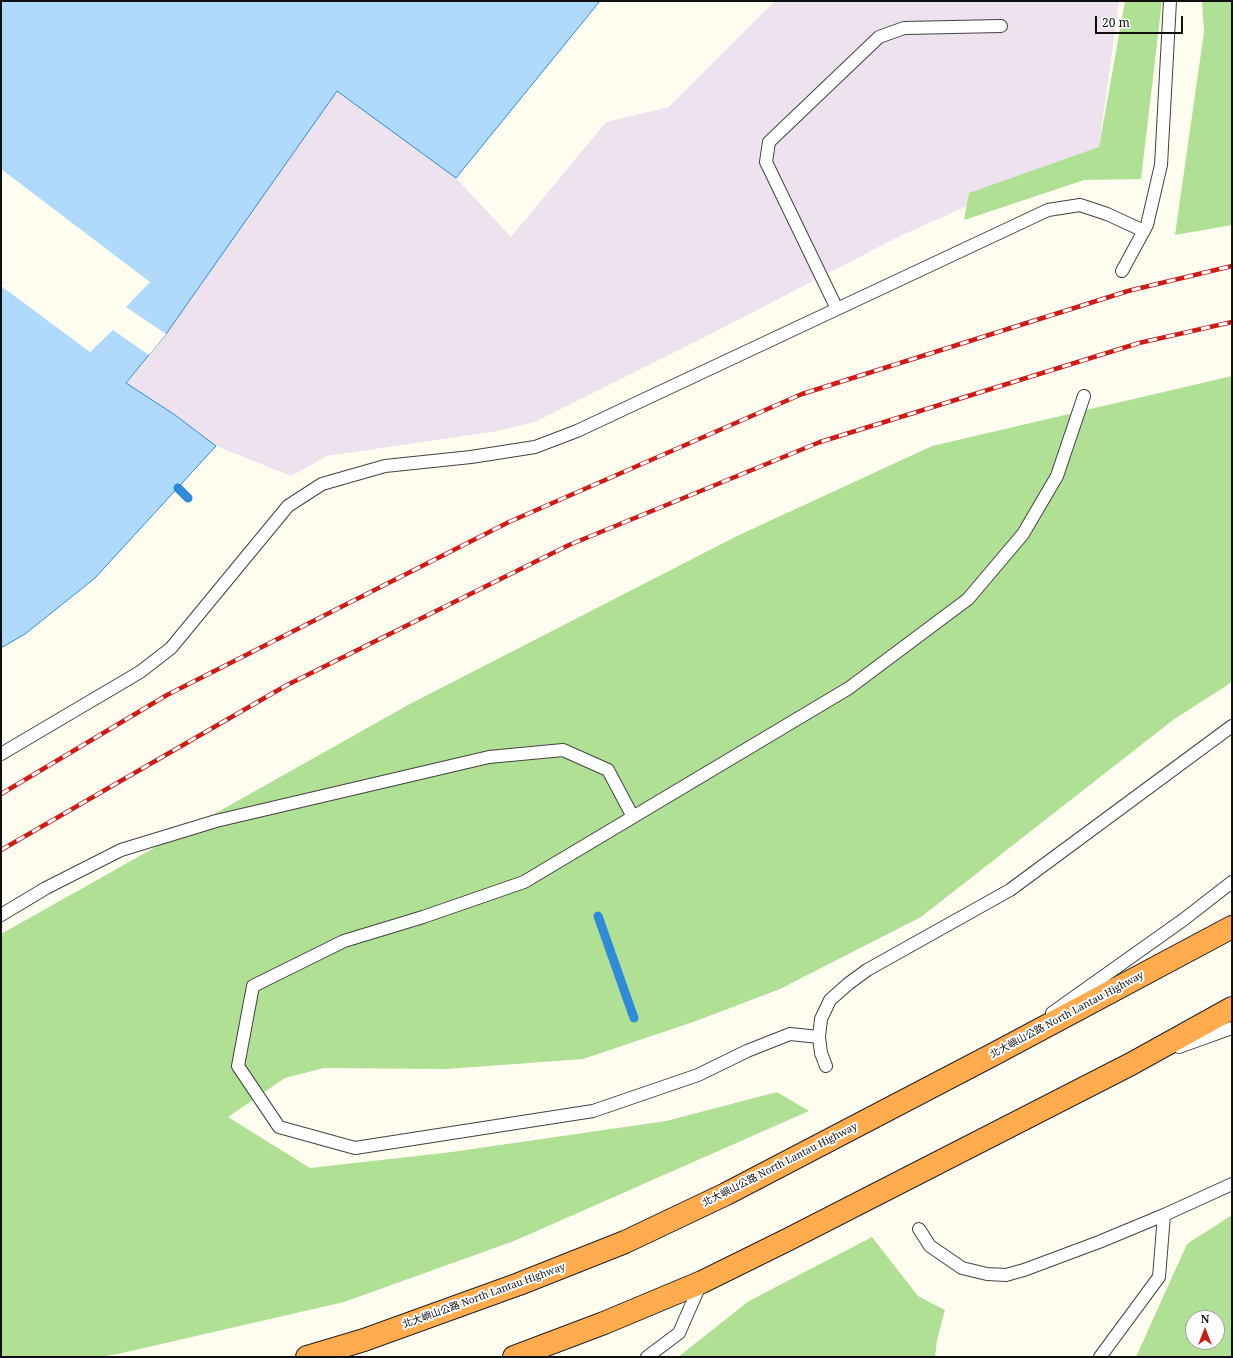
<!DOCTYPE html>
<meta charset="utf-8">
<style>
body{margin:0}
#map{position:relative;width:1233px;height:1358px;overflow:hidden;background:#fffdf0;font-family:"Noto Serif",serif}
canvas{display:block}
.frame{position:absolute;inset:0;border:2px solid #0f0f0f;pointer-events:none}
.north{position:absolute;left:1185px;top:1310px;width:40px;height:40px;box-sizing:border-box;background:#fff;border:1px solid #9f9f9f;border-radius:50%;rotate:0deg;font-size:11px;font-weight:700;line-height:16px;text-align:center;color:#0f0f0f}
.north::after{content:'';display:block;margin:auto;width:14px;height:18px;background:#cd1c18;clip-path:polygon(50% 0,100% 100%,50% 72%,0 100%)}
.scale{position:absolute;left:1095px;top:16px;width:88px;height:18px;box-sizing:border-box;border:2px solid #0f0f0f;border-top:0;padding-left:5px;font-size:12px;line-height:14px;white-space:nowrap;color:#0f0f0f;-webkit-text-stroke:3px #fff;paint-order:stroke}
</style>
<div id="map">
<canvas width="1233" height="1358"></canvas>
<div class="frame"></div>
<div class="north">N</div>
<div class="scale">20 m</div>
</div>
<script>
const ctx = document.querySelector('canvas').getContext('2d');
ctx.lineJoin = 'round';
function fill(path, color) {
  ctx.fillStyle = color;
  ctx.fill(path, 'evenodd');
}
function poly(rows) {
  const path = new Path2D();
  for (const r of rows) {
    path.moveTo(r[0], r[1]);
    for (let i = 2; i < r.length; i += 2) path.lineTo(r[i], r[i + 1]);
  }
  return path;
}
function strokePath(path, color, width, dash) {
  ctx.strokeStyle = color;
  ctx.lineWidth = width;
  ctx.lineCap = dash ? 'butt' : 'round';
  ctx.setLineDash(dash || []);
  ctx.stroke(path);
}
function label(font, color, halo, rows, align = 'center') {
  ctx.font = font + ' "Noto Serif","Noto Sans TC",serif';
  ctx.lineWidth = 4;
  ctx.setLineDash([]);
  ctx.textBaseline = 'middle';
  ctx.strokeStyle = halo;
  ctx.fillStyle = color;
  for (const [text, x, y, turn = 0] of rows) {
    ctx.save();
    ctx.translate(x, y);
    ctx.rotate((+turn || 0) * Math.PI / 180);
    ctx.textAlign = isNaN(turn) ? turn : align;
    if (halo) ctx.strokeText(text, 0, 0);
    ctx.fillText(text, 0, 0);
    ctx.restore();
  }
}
fill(poly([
 [775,1,1119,1,1099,147,900,236,705,337,535,422,498,431,327,456,291,476,216,446,175,415,126,384,149,355,1,169,166,333,337,90,456,178,511,237,606,122,669,107]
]), '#ede2ee');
fill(poly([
 [1125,1,1162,1,1141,179,1084,180,964,220,969,193,1099,147],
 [1202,1,1232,1,1232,225,1175,235,1204,32],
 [1232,376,1232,682,1173,720,921,917,780,989,696,1021,583,1059,447,1069,324,1068,285,1078,228,1117,310,1168,452,1152,666,1121,777,1092,809,1111,514,1241,344,1302,118,1354,100,1357,1,1357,1,934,408,705,737,536,932,446],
 [1232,1215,1232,1357,1136,1357,1187,1244],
 [1193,1318,1217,1318,1217,1342,1193,1342],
 [872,1237,918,1296,945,1310,937,1340,935,1357,678,1357,749,1301]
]), '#b0e093');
const water = poly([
 [1,1,600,1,456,178,337,91,166,334,126,383,175,415,216,446,95,578,25,634,1,648,1,1]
]);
fill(water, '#afdafc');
strokePath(water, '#2f8ada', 1);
fill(poly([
 [1,169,150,282,126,307,166,334,149,355,113,330,90,352,1,286]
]), '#fffdf0');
strokePath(poly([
 [178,488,188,498],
 [598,916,634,1018]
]), '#2f8ada', 9);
const service = poly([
 [1122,271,1147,225,1161,165,1170,1],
 [837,309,766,162,769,142,879,37,904,28,1001,26],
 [1,754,140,672,171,648,288,506,322,484,385,466,471,457,535,447,577,431,1048,210,1080,205,1107,214,1144,231],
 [1,915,46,888,121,850,216,821,489,757,563,750,608,770,633,817],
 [1052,1013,1183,920,1232,882],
 [819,1037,790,1034,747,1051,698,1075,593,1111,355,1148,279,1127,238,1066,253,986,344,941,423,917,524,882,849,688,968,599,1023,534,1057,476,1084,396],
 [1179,1047,1232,1028],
 [826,1066,821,1053,819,1037,821,1019,830,1000,848,984,867,970,1010,890,1232,726],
 [919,1229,930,1246,962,1268,987,1274,1006,1275,1024,1270,1099,1242,1164,1215,1232,1184],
 [647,1357,679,1333,701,1283],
 [1100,1357,1159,1277,1164,1215]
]);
const motorway = poly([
 [307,1357,364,1340,519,1284,625,1242,726,1194,996,1053,1232,927],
 [514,1357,604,1323,702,1282,789,1239,1131,1064,1232,1008]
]);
strokePath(service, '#424242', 14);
strokePath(motorway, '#202020', 24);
strokePath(service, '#fff', 12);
strokePath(motorway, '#ffab4e', 22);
const rail = poly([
 [1,794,167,695,509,522,802,394,1128,291,1232,266],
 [1,850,287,685,569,545,820,442,1139,343,1232,322]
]);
strokePath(rail, '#cd1c18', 4.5);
strokePath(rail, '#fff', 3, [9]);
label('10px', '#0f0f0f', '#fff', [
 ["北大嶼山公路 North Lantau Highway",1067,1015,-28],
 ["北大嶼山公路 North Lantau Highway",780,1165,-27],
 ["北大嶼山公路 North Lantau Highway",484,1296,-20]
]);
</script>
